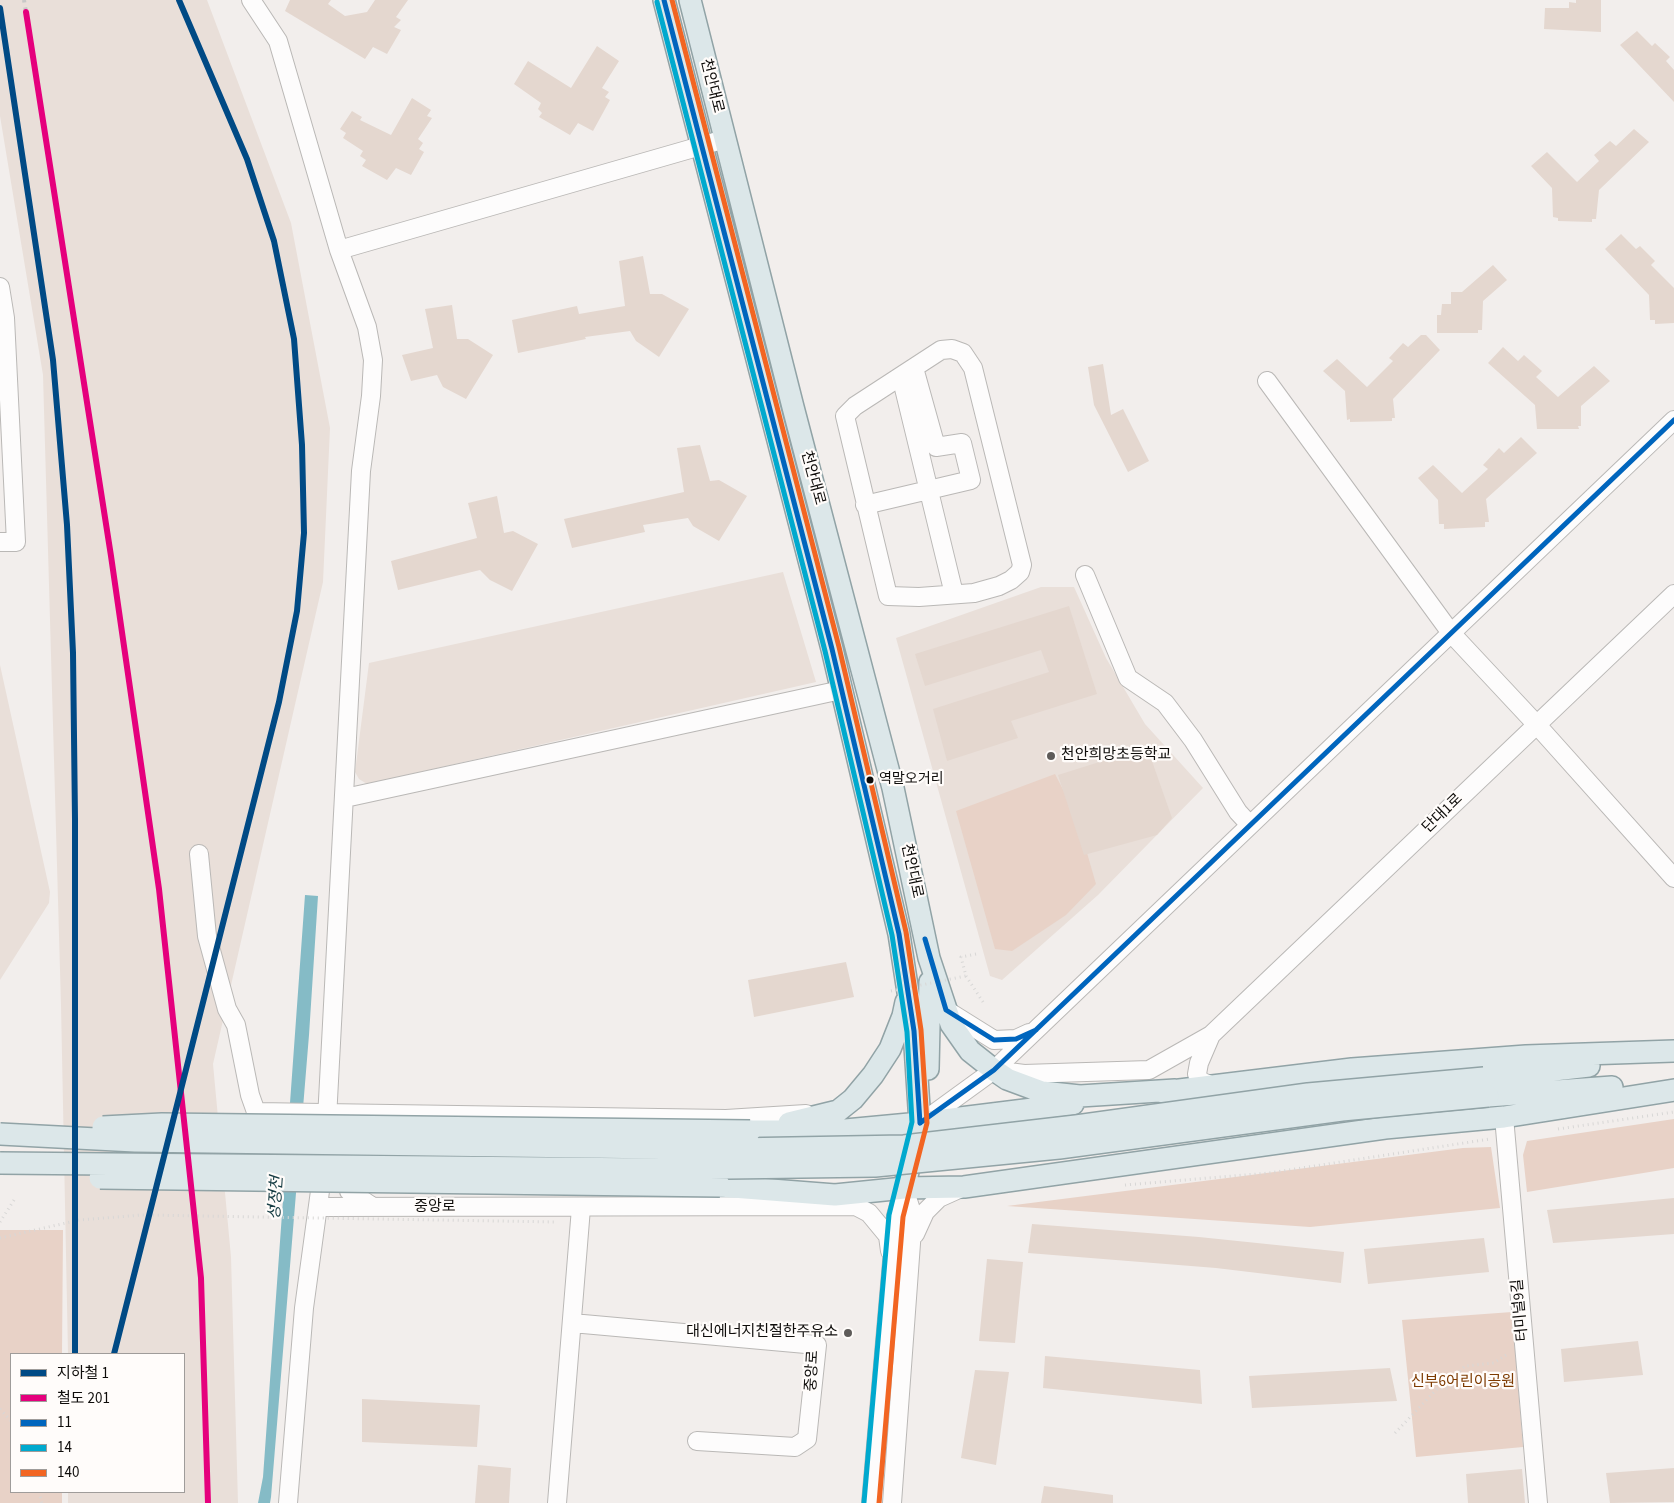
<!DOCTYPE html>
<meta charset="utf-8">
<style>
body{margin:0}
#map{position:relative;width:1674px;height:1503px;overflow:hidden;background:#f2eeec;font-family:"Source Sans 3","Noto Sans KR",sans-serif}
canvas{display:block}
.legend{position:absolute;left:10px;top:1353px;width:175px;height:140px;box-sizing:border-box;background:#fffcfa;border:1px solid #9f9c9a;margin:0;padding:6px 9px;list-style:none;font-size:15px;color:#0e0c0a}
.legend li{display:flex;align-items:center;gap:10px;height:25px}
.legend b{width:25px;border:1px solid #9f9c9a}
</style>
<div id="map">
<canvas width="1674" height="1503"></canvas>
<ul class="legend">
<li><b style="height:6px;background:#004a85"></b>지하철 1</li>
<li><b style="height:6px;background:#e5007d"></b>철도 201</li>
<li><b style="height:6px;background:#0065bd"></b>11</li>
<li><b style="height:6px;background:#00a9ce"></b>14</li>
<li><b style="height:6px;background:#f26522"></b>140</li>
</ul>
</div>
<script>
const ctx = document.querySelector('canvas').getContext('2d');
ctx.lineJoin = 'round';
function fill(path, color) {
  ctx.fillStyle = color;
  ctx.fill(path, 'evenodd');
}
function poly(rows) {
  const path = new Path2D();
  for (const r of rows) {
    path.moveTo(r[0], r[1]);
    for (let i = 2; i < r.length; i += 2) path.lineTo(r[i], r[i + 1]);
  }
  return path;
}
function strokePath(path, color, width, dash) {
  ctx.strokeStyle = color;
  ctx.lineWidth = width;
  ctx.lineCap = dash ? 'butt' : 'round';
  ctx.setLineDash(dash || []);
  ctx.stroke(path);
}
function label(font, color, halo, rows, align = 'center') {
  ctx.font = font + ' "Source Sans 3","Noto Sans KR",sans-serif';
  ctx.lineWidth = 4.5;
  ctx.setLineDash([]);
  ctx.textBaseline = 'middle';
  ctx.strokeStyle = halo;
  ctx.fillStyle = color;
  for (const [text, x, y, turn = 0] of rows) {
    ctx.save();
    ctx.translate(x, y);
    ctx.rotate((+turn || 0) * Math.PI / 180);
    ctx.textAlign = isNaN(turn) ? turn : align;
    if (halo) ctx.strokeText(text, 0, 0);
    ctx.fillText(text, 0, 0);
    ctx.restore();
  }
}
fill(poly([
 [0,0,207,0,291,223,330,428,323,582,213,1064,231,1257,238,1503,68,1503,68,1492,184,1492,184,1354,68,1354,61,1005,43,375,0,116],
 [783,572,816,682,367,784,359,779,355,772,369,663],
 [1041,587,1074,587,1106,658,1145,724,1203,788,1098,895,1002,980,990,976,896,638],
 [0,665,50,892,49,903,0,980]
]), '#e9dfd9');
fill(poly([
 [1055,774,1076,815,1096,884,1066,915,1012,951,995,949,956,811],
 [1674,1119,1674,1168,1527,1192,1523,1155,1527,1141],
 [1491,1147,1500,1208,1310,1227,1007,1206,1463,1148],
 [0,1230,63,1230,62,1354,11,1354,11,1492,62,1492,62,1503,0,1503],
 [1512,1312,1523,1447,1416,1457,1402,1320]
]), '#e8d2c7');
fill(poly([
 [305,895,318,896,309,1035,271,1497,270,1503,258,1503,263,1477]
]), '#85bbc6');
fill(poly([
 [290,0,331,0,328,4,345,16,367,12,375,0,408,0,396,17,401,20,394,27,401,30,387,54,373,47,365,59,285,11],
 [1576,0,1601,0,1601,32,1544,29,1545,8,1569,8,1569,2,1576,3],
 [1637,31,1652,46,1655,43,1670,57,1666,61,1674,70,1674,102,1620,45],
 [597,46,619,61,602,88,609,92,605,97,610,100,593,131,578,123,570,135,539,117,542,113,538,109,541,103,514,84,528,61,571,88],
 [412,98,431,110,427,116,432,118,418,139,423,143,419,149,424,152,411,175,396,168,387,180,362,166,366,160,360,156,363,151,343,138,346,133,340,129,352,111,362,117,360,120,391,135],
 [1634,129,1649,142,1599,190,1596,219,1592,219,1592,222,1558,221,1558,218,1553,217,1552,188,1531,166,1547,152,1577,182,1599,161,1594,155,1610,141,1616,146],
 [1621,234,1636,249,1640,246,1655,261,1651,265,1674,288,1674,323,1655,324,1655,320,1650,320,1649,295,1605,249],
 [643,256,650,294,662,294,689,309,659,357,636,341,630,331,585,337,586,339,518,353,512,320,577,306,579,314,625,306,619,261],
 [1493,265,1507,280,1483,301,1482,330,1478,330,1478,333,1437,333,1437,315,1441,315,1442,304,1451,304,1451,292,1462,292],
 [452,305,457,339,468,339,493,355,466,399,443,387,437,375,411,381,402,355,433,348,425,309],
 [1421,335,1426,335,1440,350,1393,399,1395,418,1392,418,1392,421,1350,422,1350,419,1347,420,1345,391,1323,371,1337,359,1367,387,1393,361,1389,358,1403,343,1408,347],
 [1503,347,1518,361,1524,355,1542,371,1536,377,1558,397,1594,366,1610,381,1581,406,1581,426,1578,426,1579,429,1537,429,1535,405,1488,363],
 [1103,364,1111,415,1123,409,1149,461,1128,472,1094,405,1088,367],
 [1521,437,1537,453,1486,499,1489,522,1485,522,1485,527,1444,529,1444,524,1439,524,1438,500,1418,478,1433,465,1462,493,1488,469,1483,465,1499,448,1504,453],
 [700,445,710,481,719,480,747,496,719,541,693,526,688,518,643,525,645,532,572,548,564,519,684,492,677,448],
 [497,496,504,533,513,531,538,544,512,591,490,580,480,570,398,590,391,561,477,538,468,503],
 [1069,606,1097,694,1011,721,1018,738,947,761,933,709,1049,672,1041,650,925,686,915,654],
 [1147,747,1172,818,1157,835,1084,855,1058,775],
 [846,962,854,997,754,1017,748,980],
 [1674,1198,1674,1234,1553,1243,1547,1210],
 [1032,1224,1199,1237,1344,1252,1341,1283,1216,1268,1028,1253],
 [1484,1238,1489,1272,1368,1284,1364,1249],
 [987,1259,1023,1262,1015,1343,979,1341],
 [1638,1341,1643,1375,1564,1382,1561,1349],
 [1045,1356,1200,1370,1202,1404,1043,1388],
 [1390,1368,1397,1401,1252,1408,1249,1376],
 [975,1370,1009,1372,996,1465,961,1458],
 [362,1399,480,1405,477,1447,362,1442],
 [478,1465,511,1468,509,1503,475,1503],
 [1674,1468,1674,1502,1610,1503,1606,1473],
 [1522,1469,1525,1503,1468,1503,1466,1474],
 [1044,1486,1113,1495,1113,1503,1041,1503]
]), '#e4d7cf');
const minor = poly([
 [251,0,278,41,339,250,367,327,373,360,371,396,361,471,326,1138],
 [339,250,725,139],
 [0,287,5,318,16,542,0,542],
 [952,349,963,353,973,368,1022,565,1020,572,1011,580,999,586,974,593,919,597,888,596,845,416,855,406,941,350,952,349],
 [901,376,954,594],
 [1267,381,1451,633,1537,725,1674,878],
 [865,505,971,480,962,443,936,447,914,368],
 [1085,575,1128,678,1165,703,1193,740,1238,812,1250,825],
 [345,798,841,690],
 [199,854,207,936,227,1009,236,1025,250,1095,256,1112,726,1119,806,1114],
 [946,1010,994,1040,1016,1039,1029,1033],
 [1211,1035,1199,1063,1197,1074,1200,1081,1213,1086],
 [1001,1071,1024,1074,1149,1070,1211,1035,1674,594],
 [1504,1117,1538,1503],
 [921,1123,994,1070,1674,420],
 [351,1132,348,1134,343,1155,349,1191,373,1207],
 [846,1201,869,1213,888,1236,890,1251],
 [319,1207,856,1206],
 [915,1234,925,1212,939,1198,959,1189],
 [572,1323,817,1345,807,1439,795,1447,697,1441],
 [288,1503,304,1308,323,1169],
 [557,1503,581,1208],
 [871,1503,896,1216,904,1188],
 [892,1503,913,1216,904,1188]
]);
const major = poly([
 [664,0,832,649,899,934,914,1031,920,1123,904,1188],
 [690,0,793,407,893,788,929,958,951,1024,970,1051,994,1070,1007,1079,1042,1092,1080,1096,1175,1090],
 [928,1069,930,982],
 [1484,1078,1589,1066],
 [1163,1092,1352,1069,1526,1056,1674,1051],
 [1488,1096,1612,1087],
 [789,1123,838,1111,853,1099,873,1075,890,1049,903,1016,906,1002],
 [750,1131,835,1131,920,1123,1073,1104],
 [720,1186,835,1195,904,1188,964,1187,1385,1128,1504,1117,1674,1090]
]);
strokePath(minor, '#bab8b6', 20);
strokePath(major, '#91a3a6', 24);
strokePath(poly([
 [976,954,961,957,966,976,983,1002],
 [1558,1129,1674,1112],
 [1125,1185,1269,1173,1490,1139],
 [0,1222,14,1200],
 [0,1409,11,1421],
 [1395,1433,1437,1389,1460,1387,1459,1372,1465,1366,1494,1363,1509,1353],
 [39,1492,42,1503]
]), '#d8d7d6', 3, [1, 4]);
strokePath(minor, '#fdfcfc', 18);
strokePath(major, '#dce7e9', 21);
strokePath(poly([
 [24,0,26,12]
]), '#c8c8c7', 4, [2.5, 5]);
const majorBridge = poly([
 [103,1127,162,1124,750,1131],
 [0,1134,135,1141,736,1149,904,1146,1076,1126,1308,1094,1484,1078],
 [0,1163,654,1169,875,1166,1059,1148,1342,1110,1488,1096],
 [100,1178,720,1186]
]);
strokePath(majorBridge, '#91a3a6', 24, []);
strokePath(poly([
 [891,991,966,976],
 [0,1238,79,1220,142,1215,556,1222]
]), '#d8d7d6', 3, [1, 4]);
strokePath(majorBridge, '#dce7e9', 21);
strokePath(poly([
 [664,0,832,649,899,934,914,1031,920,1123],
 [925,939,946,1010,994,1040,1016,1039,1036,1030],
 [920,1123,994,1070,1674,420]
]), '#0065bd', 5);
strokePath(poly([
 [657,2,825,651,892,935,907,1032,912,1122,889,1215,864,1502]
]), '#00a9ce', 5);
strokePath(poly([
 [672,0,839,647,906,932,921,1030,927,1123,903,1217,879,1503]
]), '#f26522', 5);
strokePath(poly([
 [26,12,111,556,159,889,201,1278,208,1503]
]), '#e5007d', 6);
strokePath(poly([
 [0,8,53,360,67,525,73,653,75,819,75,1354],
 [114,1354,279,702,297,611,304,533,302,445,294,339,274,241,247,159,179,0]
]), '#004a85', 6);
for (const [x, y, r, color] of [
 [1051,756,5,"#5e5b59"],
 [870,780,4.5,"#0e0c0a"],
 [848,1333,5,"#5e5b59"]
]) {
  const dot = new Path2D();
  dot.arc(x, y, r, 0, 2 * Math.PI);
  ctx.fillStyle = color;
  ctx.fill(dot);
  strokePath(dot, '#fffcfa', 2);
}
label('14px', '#0e0c0a', '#fffcfa', [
 ["역말오거리",879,780]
], 'left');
label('15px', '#0e0c0a', '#fffcfa', [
 ["천안대로",711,86,76],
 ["천안대로",812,478,75],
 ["단대1로",1443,814,-44],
 ["천안대로",911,871,78],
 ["중앙로",435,1208],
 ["터미널9길",1521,1310,-95],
 ["중앙로",813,1371,-87]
]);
label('15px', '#0e0c0a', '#fffcfa', [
 ["천안희망초등학교",1061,756],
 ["대신에너지친절한주유소",838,1333,"right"]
], 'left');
label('15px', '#7e3b02', '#fffcfa', [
 ["신부6어린이공원",1463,1383]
]);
label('italic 16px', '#163c43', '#fffcfa', [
 ["성정천",277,1198,-86]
]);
</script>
